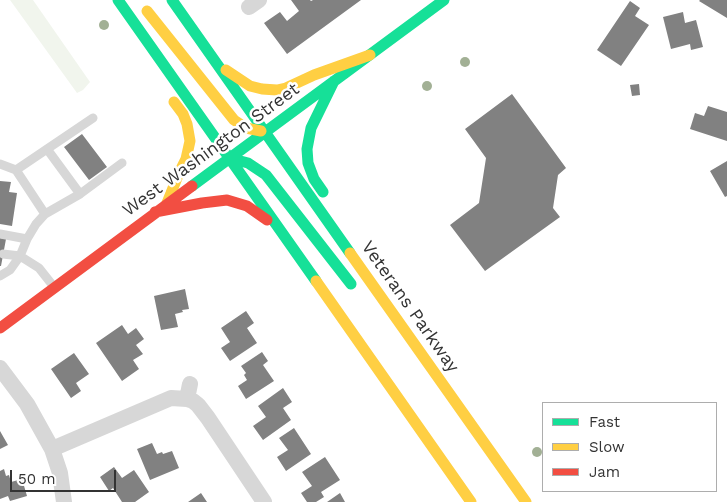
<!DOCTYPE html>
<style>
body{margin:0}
#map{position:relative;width:727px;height:502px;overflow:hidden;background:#fff;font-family:"Work Sans",sans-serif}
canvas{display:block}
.legend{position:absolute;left:542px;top:402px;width:175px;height:90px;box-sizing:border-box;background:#fff;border:1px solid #adadad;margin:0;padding:6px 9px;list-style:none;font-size:15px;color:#333}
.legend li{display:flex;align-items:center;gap:10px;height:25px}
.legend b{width:25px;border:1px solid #adadad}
.scale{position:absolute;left:10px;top:470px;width:106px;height:22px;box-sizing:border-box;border:2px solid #333;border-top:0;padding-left:6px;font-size:15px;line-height:18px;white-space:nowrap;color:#333;-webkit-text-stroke:4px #fff;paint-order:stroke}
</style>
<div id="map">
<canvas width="727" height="502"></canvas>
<ul class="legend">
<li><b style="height:6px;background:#16e098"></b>Fast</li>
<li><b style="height:6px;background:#ffcf43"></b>Slow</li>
<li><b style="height:6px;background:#f24e42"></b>Jam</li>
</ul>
<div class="scale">50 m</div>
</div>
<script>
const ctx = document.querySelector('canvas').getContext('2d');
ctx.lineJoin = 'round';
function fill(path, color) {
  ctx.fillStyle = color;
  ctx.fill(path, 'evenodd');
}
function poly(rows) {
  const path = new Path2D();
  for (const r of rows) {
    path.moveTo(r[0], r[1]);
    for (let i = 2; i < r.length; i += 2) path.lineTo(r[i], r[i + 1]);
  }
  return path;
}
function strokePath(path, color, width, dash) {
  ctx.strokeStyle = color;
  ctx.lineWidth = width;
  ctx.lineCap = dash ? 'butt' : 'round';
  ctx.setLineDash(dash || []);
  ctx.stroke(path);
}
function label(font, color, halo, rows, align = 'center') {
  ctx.font = font + ' "Work Sans",sans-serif';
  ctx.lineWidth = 5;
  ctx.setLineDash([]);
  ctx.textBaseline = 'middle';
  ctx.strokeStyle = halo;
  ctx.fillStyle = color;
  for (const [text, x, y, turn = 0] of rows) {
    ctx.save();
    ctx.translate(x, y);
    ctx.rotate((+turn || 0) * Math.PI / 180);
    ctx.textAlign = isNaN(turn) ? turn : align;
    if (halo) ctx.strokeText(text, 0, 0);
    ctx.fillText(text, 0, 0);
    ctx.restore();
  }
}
fill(poly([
 [10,0,33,0,90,82,83,90,77,93]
]), '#f1f5ed');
fill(poly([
 [291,0,310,0,311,1,313,0,361,0,287,54,264,23,280,12,287,21,299,11],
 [700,0,727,0,727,18,699,1],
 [630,1,640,8,635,16,649,25,621,66,597,50],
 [683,12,685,23,696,20,703,47,691,50,690,44,671,49,663,17],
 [639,84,640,95,632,96,630,85],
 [512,94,566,168,558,175,553,208,560,217,485,271,450,225,479,203,486,158,465,129],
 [708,106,727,112,727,141,690,129,695,113,704,116],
 [82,134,107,167,89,180,64,147],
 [727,161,727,196,725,197,710,171],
 [0,181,11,182,9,192,17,193,12,226,0,224],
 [0,238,6,239,1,266,0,266],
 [185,289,189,309,182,310,183,312,175,314,178,327,161,330,154,296],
 [246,311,254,323,247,328,257,343,230,361,221,348,230,342,221,328],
 [122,325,128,334,136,328,144,339,136,345,143,354,133,360,139,369,122,381,96,343],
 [262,352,268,361,263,365,274,381,246,399,238,386,247,380,244,375,246,373,241,366],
 [74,353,89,374,76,383,81,391,71,398,51,369],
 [283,388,292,402,283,408,291,420,263,440,253,426,266,417,258,406],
 [294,428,311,454,286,471,277,457,288,450,279,438],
 [0,431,8,445,0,449],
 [152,443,157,454,162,452,163,454,172,451,179,468,150,480,137,449],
 [325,457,340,480,321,492,324,497,316,502,307,502,301,493,312,486,302,472],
 [114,467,122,478,134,470,149,492,135,502,122,502,113,488,109,491,100,477],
 [4,469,6,476,9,475,11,482,22,479,27,496,10,501,8,496,0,499,0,471],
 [201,493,207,502,188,502],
 [340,493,345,502,327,502]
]), '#818181');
strokePath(poly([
 [47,149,80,194],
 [0,164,16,170,45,214,36,224,27,239,20,256,39,268,54,287],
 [16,170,93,118],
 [45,214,80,194,122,163],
 [0,234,27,239],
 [0,276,10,270,20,256,3,254]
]), '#d7d7d7', 9);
strokePath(poly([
 [249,7,259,0],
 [0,368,27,404,52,449,60,473,64,502],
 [187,399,190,384],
 [52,449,171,398,187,399,193,401,198,405,208,418,264,502]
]), '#d7d7d7', 16);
strokePath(poly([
 [118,0,316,281],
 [172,0,350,253],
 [229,158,248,163,266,175,351,284],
 [192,186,444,0],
 [323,192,314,179,308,163,307,149,311,128,334,81]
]), '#16e098', 11);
strokePath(poly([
 [147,11,234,120,246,128,261,131],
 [226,70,250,86,262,89,277,90,286,88,314,75,370,55],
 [167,203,179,173,186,159,190,141,187,124,183,114,174,102],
 [350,253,526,502],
 [316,281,471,502]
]), '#ffcf43', 11);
strokePath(poly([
 [155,212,202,203,227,200,247,206,267,220],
 [0,328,192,186]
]), '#f24e42', 11);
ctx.fillStyle = '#a2b095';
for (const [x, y] of [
 [104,25],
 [465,62],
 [427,86],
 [537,452]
]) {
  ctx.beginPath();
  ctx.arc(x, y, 5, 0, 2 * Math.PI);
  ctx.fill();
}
label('18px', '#333', '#fff', [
 ["West Washington Street",211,150,-36],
 ["Veterans Parkway",410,307,55]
]);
</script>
